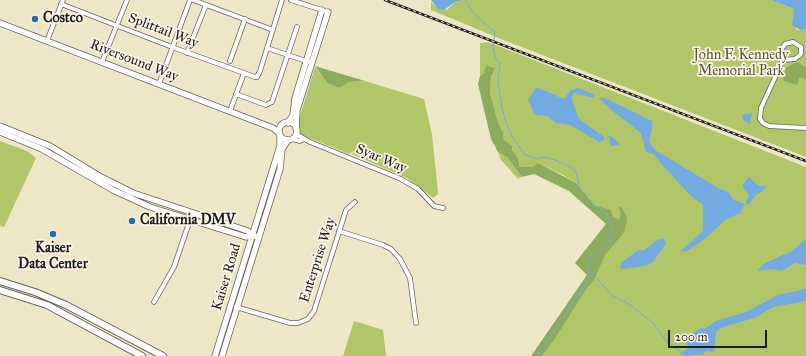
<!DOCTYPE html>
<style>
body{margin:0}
#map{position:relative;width:806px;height:356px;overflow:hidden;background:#ede6c7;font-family:"IM FELL Great Primer",serif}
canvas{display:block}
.scale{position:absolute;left:668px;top:330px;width:99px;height:18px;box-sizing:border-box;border:2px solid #1c1c1c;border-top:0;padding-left:5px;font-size:12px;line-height:14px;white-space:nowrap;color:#1c1c1c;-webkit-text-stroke:3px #fcf5e5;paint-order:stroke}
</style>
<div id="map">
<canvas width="806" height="356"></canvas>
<div class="scale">200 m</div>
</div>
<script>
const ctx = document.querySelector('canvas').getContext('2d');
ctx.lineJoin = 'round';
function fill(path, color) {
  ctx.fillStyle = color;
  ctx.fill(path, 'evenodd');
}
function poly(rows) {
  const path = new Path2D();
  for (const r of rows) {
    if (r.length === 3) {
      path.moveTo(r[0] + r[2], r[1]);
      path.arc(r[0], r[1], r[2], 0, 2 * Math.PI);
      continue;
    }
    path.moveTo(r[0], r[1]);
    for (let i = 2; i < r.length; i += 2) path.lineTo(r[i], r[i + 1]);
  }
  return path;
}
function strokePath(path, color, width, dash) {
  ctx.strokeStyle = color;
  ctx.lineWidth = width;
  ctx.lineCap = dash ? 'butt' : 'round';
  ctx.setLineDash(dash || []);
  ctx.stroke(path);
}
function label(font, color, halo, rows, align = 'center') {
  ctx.font = font + ' "IM FELL Great Primer",serif';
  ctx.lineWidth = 3.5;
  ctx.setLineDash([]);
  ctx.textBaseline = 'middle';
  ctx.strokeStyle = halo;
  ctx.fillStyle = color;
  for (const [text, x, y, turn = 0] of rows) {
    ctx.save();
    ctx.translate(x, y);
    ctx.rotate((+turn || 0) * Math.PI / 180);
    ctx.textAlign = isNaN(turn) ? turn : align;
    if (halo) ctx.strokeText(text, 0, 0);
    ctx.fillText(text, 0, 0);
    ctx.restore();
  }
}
fill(poly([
 [463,0,771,0,794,9,796,29,802,31,806,29,806,157,501,39,431,10,431,2,435,6,447,10,455,2],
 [488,42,806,167,806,356,537,356,606,245,607,213,594,205,576,183,561,174,538,163,532,167,520,167,518,158,504,140,503,132,498,122,490,93,491,77,495,68,488,66,487,64,484,75,480,76,480,43],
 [315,67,327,83,339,88,350,82,365,81,424,99,432,135,437,182,438,194,433,198,407,178,352,154,355,150,349,154,295,132],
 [0,141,27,151,36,158,4,227,0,226],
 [498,152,507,157,522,177,518,179,501,160],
 [354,321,383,330,386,356,343,356]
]), '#b1c669');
fill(poly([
 [797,62,806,67,806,81,805,78,799,78,797,85,784,81,783,78,786,68],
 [487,63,488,66,495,68,491,77,490,93,498,122,503,132,504,140,512,146,512,150,518,158,520,167,532,167,538,163,542,165,576,183,594,205,611,210,613,217,619,220,621,214,618,206,622,208,627,218,625,231,605,255,594,280,586,289,554,340,542,356,531,356,587,275,575,263,606,224,569,191,534,174,522,177,507,157,498,152,491,139,478,84,480,76,484,74],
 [315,66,365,81,350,82,339,88,327,83]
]), '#8cab5d');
fill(poly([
 [431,0,463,0,455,2,444,10,438,9],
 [771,0,806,0,806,29,802,31,792,25,794,9],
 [536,87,564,99,571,90,578,88,593,94,594,98,574,93,572,96,572,100,579,119,604,137,604,140,599,142,570,125,556,123,547,116,535,115,528,100],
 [599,98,605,98,652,121,652,129,649,142,655,150,718,188,728,192,734,200,745,204,740,213,725,220,706,238,687,251,680,252,703,231,703,205,690,195,664,167,654,154,646,152,641,133,610,109,609,107,600,100],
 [752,113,750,124,743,120,742,115],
 [608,135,614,138,620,145,611,146],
 [749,177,759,186,766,186,764,190,756,195,748,205,746,203,749,195,742,186],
 [663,238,666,242,665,245,653,262,645,266,622,269,620,267,622,262,637,251,644,250,657,240],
 [806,239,806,265,795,263,782,271,772,269,757,271,765,263,792,251],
 [806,289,806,301,774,307,754,318,723,327,716,332,714,352,707,351,701,355,693,354,687,356,679,354,689,348,685,340,698,329,706,328,716,321,746,312,778,295]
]), '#74aae2');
strokePath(poly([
 [466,0,466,1],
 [468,4,472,12,495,32,493,48,496,59,500,63,498,82,502,108,506,123,513,138,525,155,537,159,543,157,550,158,571,167,576,172,580,188,594,205,607,213,613,230,606,245,588,260,589,278,586,284,537,356],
 [589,270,613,296,629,304,653,323,670,346,683,352]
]), '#74aae2', 1);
const street = poly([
 [193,0,273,30],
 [291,0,328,12],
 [61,4,172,47,255,77,257,77,260,71,282,0],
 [47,41,63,0],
 [793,42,801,47,801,54,795,59,783,60,781,50,785,44,793,42],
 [267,48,312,63],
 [187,53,206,5],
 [783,60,761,108,760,119,763,123,769,126,806,128],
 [230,61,245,19],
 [102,62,127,0],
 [159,84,190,0],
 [236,94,266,105,272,102,297,27],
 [230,111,244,73],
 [296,134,310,142,401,179,418,189,434,206,443,208],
 [293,139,300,141,304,139],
 [339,231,383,245,391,249,400,259,410,278,416,323],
 [154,302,174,267,192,214],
 [236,307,290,323,298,323,308,319,314,311,346,210,355,202]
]);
const secondary = poly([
 [0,23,273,128,279,133],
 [288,131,9],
 [288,123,293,115,295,98,322,10],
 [0,126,50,146,101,177,133,193,248,231,250,235,258,237],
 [296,128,297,110,328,12],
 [0,132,42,149,113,190,150,207,246,237,250,235],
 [215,356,280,146,280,135],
 [222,356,280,169,282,149,288,140]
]);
const primary = poly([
 [0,281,35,292,66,305,163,356],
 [0,290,47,305,142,356]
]);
strokePath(street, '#656358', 5.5);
strokePath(secondary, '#656358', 7);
strokePath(primary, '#656358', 8);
strokePath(street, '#fff', 4);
strokePath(secondary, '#fff', 5.5);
strokePath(primary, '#fff', 6);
const rail = poly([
 [385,0,806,161]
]);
strokePath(rail, '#1c1c1c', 2.5);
strokePath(rail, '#fcf5e5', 1, [3]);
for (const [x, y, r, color] of [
 [35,19,4,"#1f6fb2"],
 [132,221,4,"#1f6fb2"],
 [53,234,4,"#1f6fb2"]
]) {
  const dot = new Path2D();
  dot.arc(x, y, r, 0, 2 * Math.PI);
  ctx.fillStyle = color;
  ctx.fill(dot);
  strokePath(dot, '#fcf5e5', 1.5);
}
label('bold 14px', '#1c1c1c', '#fcf5e5', [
 ["Costco",43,19],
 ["California DMV",140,221],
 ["Kaiser",53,249,"center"],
 ["Data Center",53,265,"center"]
], 'left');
label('14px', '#1c1c1c', '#fcf5e5', [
 ["Splittail Way",163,31,21],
 ["Riversound Way",134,61,21],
 ["Syar Way",381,159,23],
 ["Enterprise Way",318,260,-72],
 ["Kaiser Road",227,277,-73]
]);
label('14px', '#505837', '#fcf5e5', [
 ["John F. Kennedy",741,56],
 ["Memorial Park",741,72]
]);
</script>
